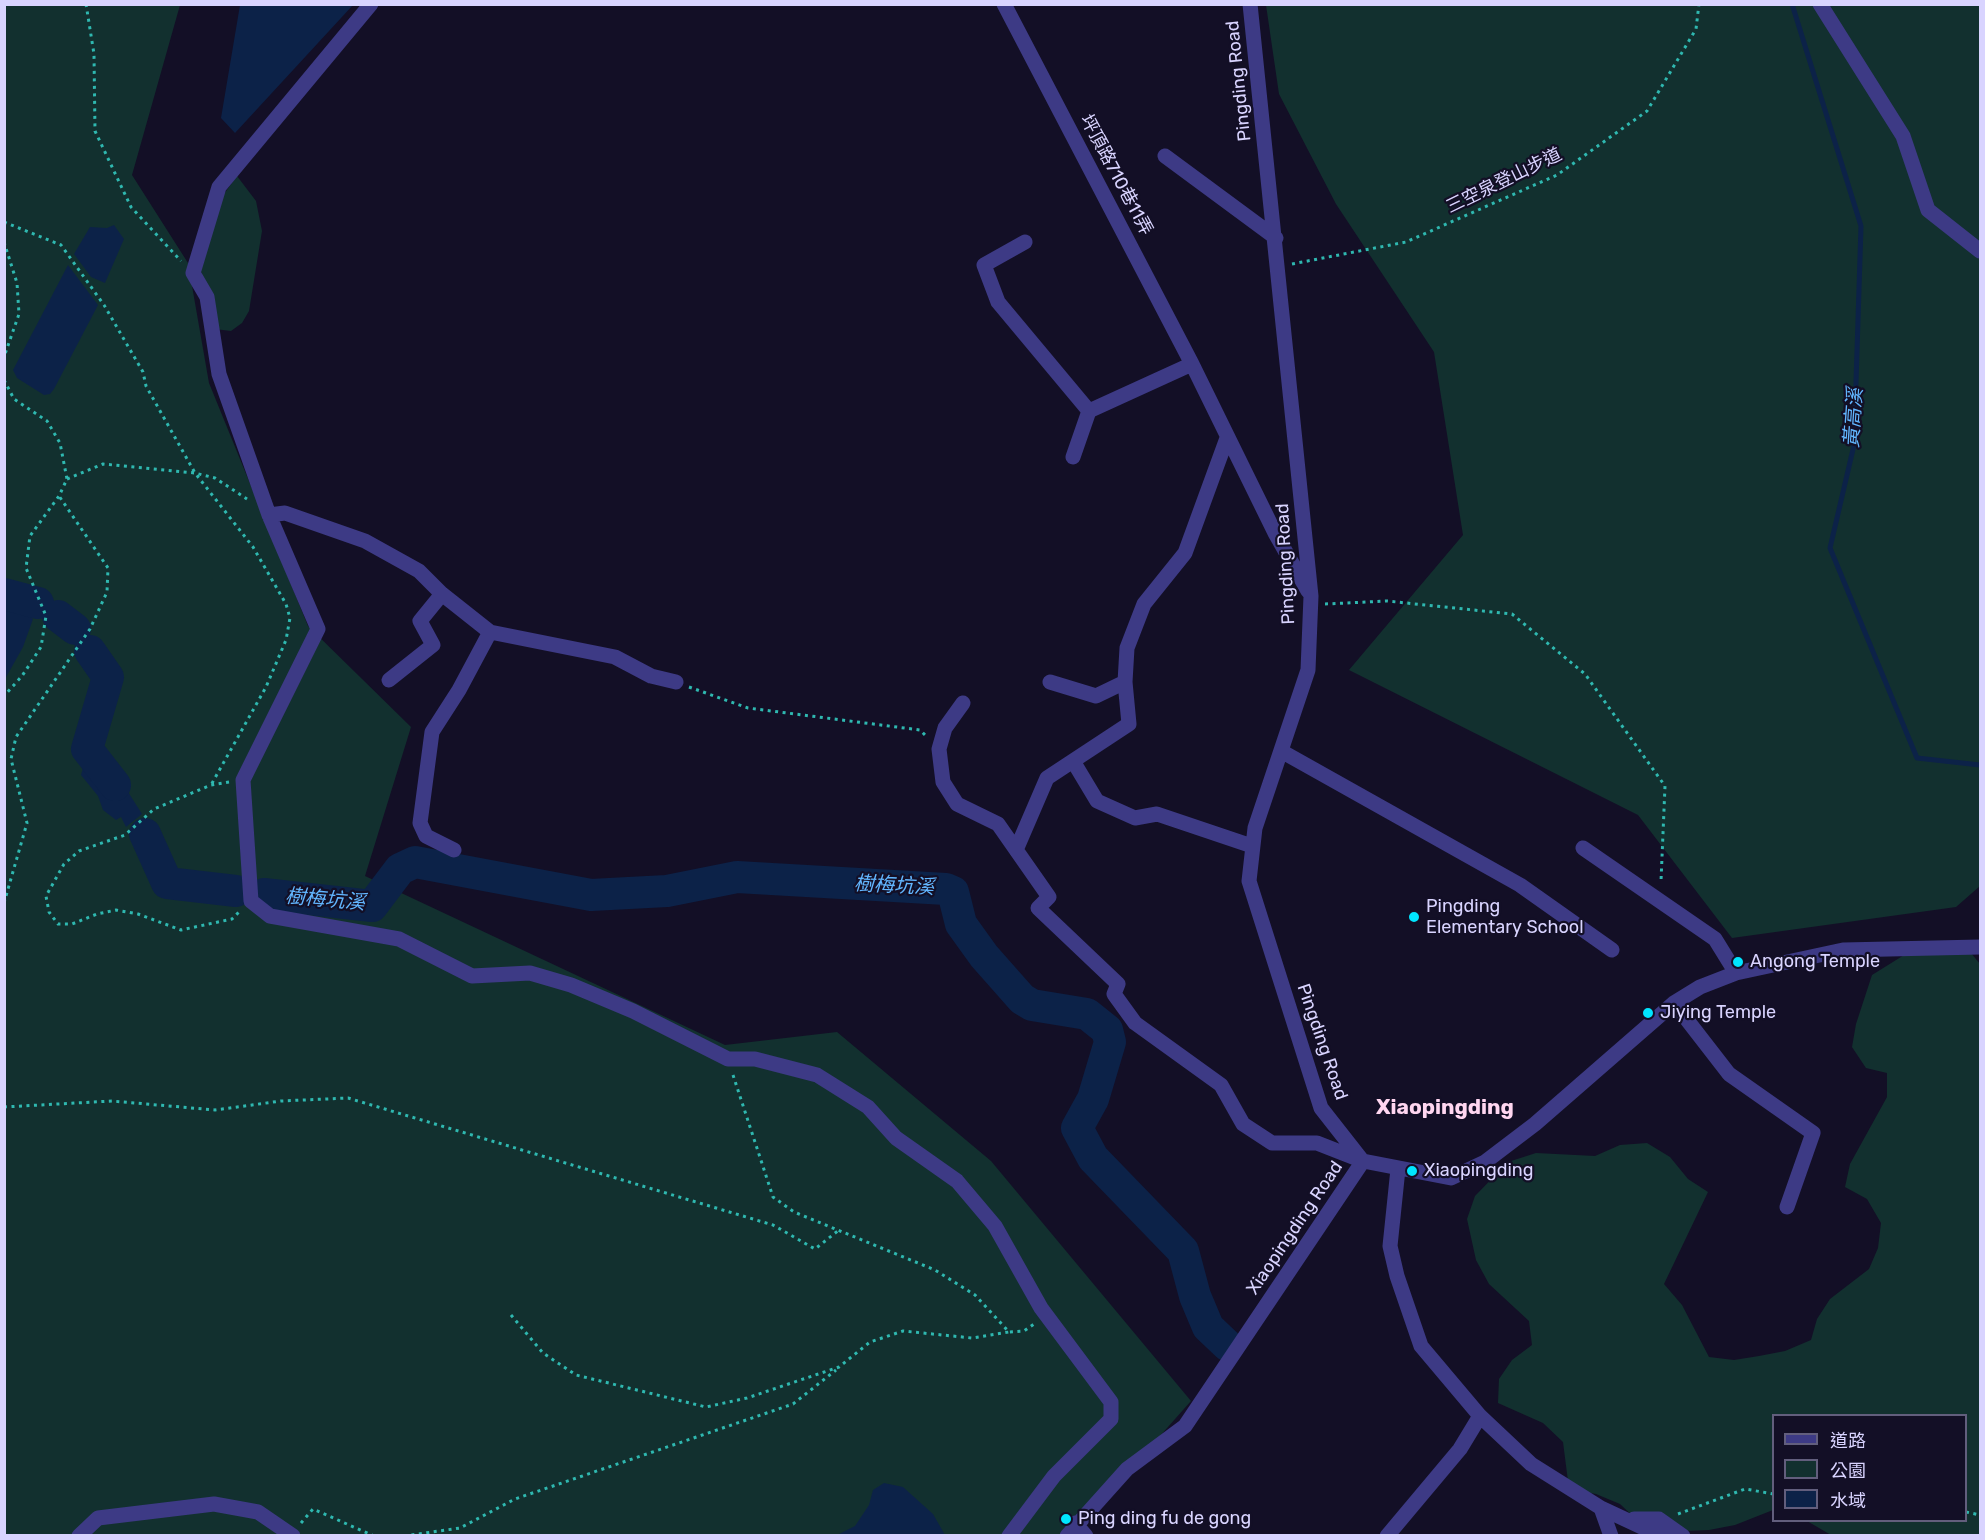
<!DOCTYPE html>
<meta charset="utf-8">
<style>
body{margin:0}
#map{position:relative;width:1985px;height:1540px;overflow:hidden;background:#130f26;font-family:Rubik,"Noto Sans TC",sans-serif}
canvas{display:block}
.frame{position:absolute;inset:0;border:6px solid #d9d4ff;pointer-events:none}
.legend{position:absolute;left:1772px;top:1414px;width:195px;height:108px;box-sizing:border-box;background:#130f26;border:2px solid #625e7d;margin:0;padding:8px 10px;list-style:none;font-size:18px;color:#d9d4ff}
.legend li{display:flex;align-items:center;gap:12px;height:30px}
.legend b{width:30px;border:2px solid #625e7d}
</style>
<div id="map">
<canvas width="1985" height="1540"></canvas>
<div class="frame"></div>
<ul class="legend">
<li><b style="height:8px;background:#3d3a85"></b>道路</li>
<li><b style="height:16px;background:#12302f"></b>公園</li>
<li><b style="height:16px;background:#0c2248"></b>水域</li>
</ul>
</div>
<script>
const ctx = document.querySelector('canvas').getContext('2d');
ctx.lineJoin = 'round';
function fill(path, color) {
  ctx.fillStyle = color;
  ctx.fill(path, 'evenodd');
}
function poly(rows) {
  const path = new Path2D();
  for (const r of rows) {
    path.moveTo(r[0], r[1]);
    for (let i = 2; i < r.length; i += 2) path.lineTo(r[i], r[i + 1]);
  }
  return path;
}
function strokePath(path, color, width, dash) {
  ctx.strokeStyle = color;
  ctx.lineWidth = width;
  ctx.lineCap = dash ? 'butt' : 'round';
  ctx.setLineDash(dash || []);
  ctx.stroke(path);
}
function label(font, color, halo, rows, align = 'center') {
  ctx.font = font + ' Rubik,"Noto Sans TC",sans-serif';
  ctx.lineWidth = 4.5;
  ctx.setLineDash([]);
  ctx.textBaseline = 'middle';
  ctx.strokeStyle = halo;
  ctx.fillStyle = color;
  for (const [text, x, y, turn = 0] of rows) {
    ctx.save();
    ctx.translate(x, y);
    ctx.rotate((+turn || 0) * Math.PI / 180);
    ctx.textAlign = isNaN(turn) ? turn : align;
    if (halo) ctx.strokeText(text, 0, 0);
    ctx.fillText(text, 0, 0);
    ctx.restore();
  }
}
fill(poly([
 [5,5,180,5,132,175,188,263,209,383,308,626,411,727,365,876,725,1045,837,1032,991,1161,1191,1401,1072,1535,5,1536],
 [1266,5,1980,5,1980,886,1956,907,1732,938,1638,815,1349,670,1463,535,1434,352,1336,204,1279,94],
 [237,176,256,201,262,231,249,311,242,323,231,331,215,329,199,263,216,205],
 [1917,947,1971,953,1980,964,1980,1535,1831,1535,1807,1521,1966,1520,1966,1416,1774,1416,1773,1510,1735,1525,1709,1530,1683,1531,1638,1521,1620,1504,1596,1494,1569,1489,1563,1442,1543,1423,1498,1403,1499,1379,1512,1360,1532,1345,1529,1321,1489,1284,1476,1260,1467,1219,1475,1196,1508,1162,1536,1153,1595,1156,1620,1145,1647,1143,1670,1157,1688,1179,1708,1192,1664,1284,1682,1305,1709,1357,1734,1360,1759,1356,1785,1351,1811,1340,1817,1319,1830,1299,1869,1269,1878,1248,1881,1223,1867,1199,1845,1187,1850,1164,1887,1097,1887,1073,1866,1068,1852,1047,1856,1024,1872,975]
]), '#12302f');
fill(poly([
 [240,5,353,5,235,133,221,118],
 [114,225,124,239,105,283,91,277,74,254,90,227,107,228],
 [68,265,98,305,54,389,50,394,44,395,17,378,13,370],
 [5,606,23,610,33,619,23,647,5,679],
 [103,742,100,759,111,765,142,814,126,827,121,817,116,820,103,810,98,796,81,775,87,753,94,744],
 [884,1483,903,1487,933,1514,945,1535,837,1535,855,1526,869,1505,873,1490]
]), '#0c2248');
strokePath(poly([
 [1792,4,1861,226,1854,445,1830,548,1917,758,1980,765]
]), '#0c2248', 5);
strokePath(poly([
 [4,594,38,603],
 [58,616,75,629],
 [90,651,108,677,87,749,115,785],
 [145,834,167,883,236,891],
 [264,894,372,906,400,869,415,862,591,895,667,891,737,877,946,889,953,892,961,924,984,956,1022,999,1032,1005,1087,1014,1107,1030,1110,1042,1093,1099,1077,1128,1093,1158,1183,1251,1195,1296,1208,1327,1227,1345]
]), '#0c2248', 32);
strokePath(poly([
 [86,4,94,54,95,131,131,207,181,261],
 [4,222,61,245,104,305,143,372,146,386,195,473,253,547,286,604,290,618,286,640,266,687,211,785],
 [4,242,17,283,19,314,4,357],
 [1292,264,1406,242,1557,175,1647,111,1696,29,1699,4],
 [4,380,14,399,47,421,60,443,67,479,59,496,30,536,26,568,46,616,41,647,22,676,4,696],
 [67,479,103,464,195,473,215,478,247,499],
 [1325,604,1387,601,1512,614,1585,674,1665,786,1661,881],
 [689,687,748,708,920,730,926,736],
 [229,782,211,785,154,809,125,835,79,851,64,864,46,896,49,912,58,924,72,924,97,914,116,910,138,914,181,930,232,919,240,911],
 [4,903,27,823,11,759,16,737,90,629,107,592,108,568,59,496],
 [733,1075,773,1197,794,1212,935,1270,975,1295,1009,1332,1024,1331,1034,1324],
 [4,1107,112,1101,215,1110,281,1101,348,1098,773,1225,815,1249,839,1230],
 [511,1315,543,1353,576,1375,706,1407,747,1398,839,1367,870,1342,903,1331,972,1338,1009,1332],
 [1966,1512,1980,1515],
 [1678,1514,1745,1489,1774,1494],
 [301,1523,313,1509,374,1536],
 [404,1536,460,1528,515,1499,793,1404,836,1370]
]), '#2fb8b0', 3, [3, 4.5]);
strokePath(poly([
 [371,4,219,187,193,273,207,297,219,374,269,515,318,629,243,780,251,901,270,916,399,939,472,976,530,973,571,985,633,1011,728,1059,755,1059,817,1075,868,1107,896,1138,957,1181,995,1226,1041,1308,1111,1402,1111,1419,1054,1476,1009,1536],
 [1004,4,1192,364,1275,533,1308,591],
 [1250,4,1311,596,1308,670,1255,828,1249,881,1321,1108,1361,1159],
 [1820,4,1903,136,1928,210,1980,251],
 [1165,156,1276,238],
 [1025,242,984,265,998,302,1089,411,1192,364],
 [1073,457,1089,411],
 [269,515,285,513,365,541,419,571,442,594,490,632,615,657,651,676,676,682],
 [389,680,433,645,420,621,442,594],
 [1050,682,1096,696,1125,682],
 [963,703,945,728,939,749,943,782,957,804,998,824,1049,897,1038,908,1118,984,1114,994,1135,1023,1221,1085,1243,1124,1272,1143,1317,1143,1363,1161,1451,1178,1485,1162,1535,1124,1674,1003,1700,987,1736,973,1843,950,1980,947],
 [1281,751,1520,885,1612,950],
 [1073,761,1097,801,1135,818,1157,814,1252,846],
 [1583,848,1715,939,1736,973],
 [454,850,426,836,420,823,432,732,459,690,490,632],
 [1016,850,1047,778,1129,724,1125,682,1127,648,1144,604,1185,553,1227,438],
 [1674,1003,1729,1074,1813,1133,1787,1207],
 [1398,1169,1390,1246,1397,1276,1421,1346,1480,1416,1531,1464,1601,1508,1661,1536],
 [1601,1508,1611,1536],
 [1634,1519,1659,1519,1683,1536],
 [1075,1523,1086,1536],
 [79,1536,98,1518,214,1504,258,1512,293,1536],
 [1067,1536,1127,1469,1185,1426,1363,1161],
 [1387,1536,1460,1449,1480,1416]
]), '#3d3a85', 15);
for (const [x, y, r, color] of [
 [1414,917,6,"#00e5ff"],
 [1738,962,6,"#00e5ff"],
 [1648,1013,6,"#00e5ff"],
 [1412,1171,6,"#00e5ff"],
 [1066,1519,6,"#00e5ff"]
]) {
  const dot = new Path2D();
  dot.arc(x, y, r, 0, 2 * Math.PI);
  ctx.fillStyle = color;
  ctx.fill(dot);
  strokePath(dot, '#130f26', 2);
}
label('18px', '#d9d4ff', '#130f26', [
 ["Pingding Road",1239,81,-96],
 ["坪頂路710巷11弄",1116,175,62],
 ["三空泉登山步道",1504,181,-26],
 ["Pingding Road",1286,564,-93],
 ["Pingding Road",1322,1042,71],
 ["Xiaopingding Road",1295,1228,-56]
]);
label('18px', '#d9d4ff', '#130f26', [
 ["Pingding",1426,907],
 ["Elementary School",1426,928],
 ["Angong Temple",1750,962],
 ["Jiying Temple",1660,1013],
 ["Xiaopingding",1424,1171],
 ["Ping ding fu de gong",1078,1519]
], 'left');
label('italic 20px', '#62b6ff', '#130f26', [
 ["黃高溪",1854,418,-86],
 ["樹梅坑溪",894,886,3],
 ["樹梅坑溪",325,900,5]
]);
label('bold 21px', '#ffd6f0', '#130f26', [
 ["Xiaopingding",1445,1108]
]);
</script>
